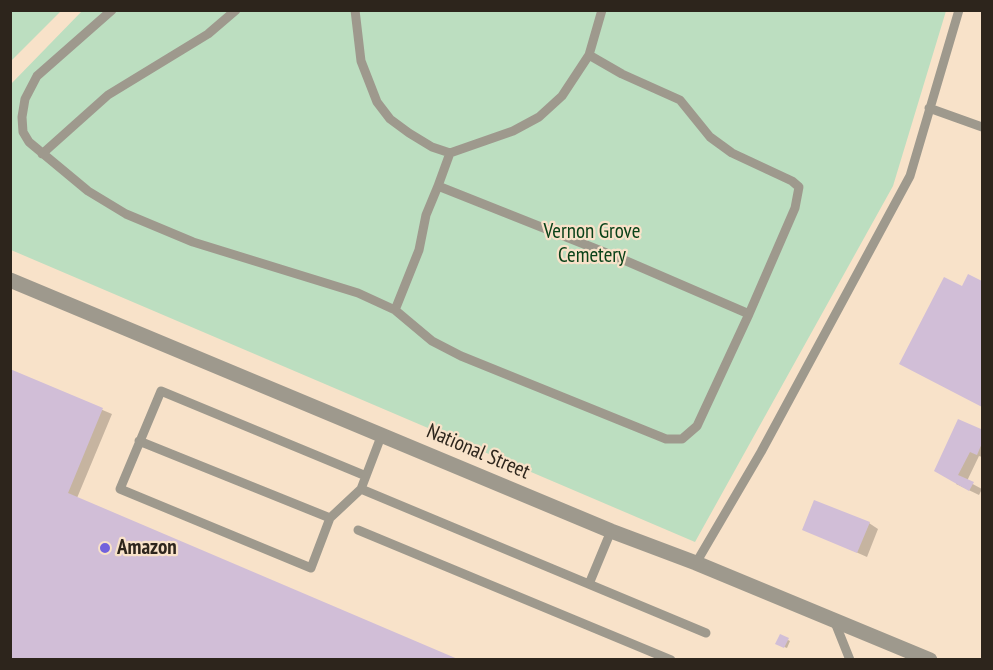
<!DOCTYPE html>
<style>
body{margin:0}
#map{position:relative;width:993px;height:670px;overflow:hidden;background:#f8e2c9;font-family:"PT Sans Narrow",sans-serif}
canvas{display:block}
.frame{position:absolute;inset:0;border:12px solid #2d251c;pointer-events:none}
</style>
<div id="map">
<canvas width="993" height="670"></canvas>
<div class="frame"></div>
</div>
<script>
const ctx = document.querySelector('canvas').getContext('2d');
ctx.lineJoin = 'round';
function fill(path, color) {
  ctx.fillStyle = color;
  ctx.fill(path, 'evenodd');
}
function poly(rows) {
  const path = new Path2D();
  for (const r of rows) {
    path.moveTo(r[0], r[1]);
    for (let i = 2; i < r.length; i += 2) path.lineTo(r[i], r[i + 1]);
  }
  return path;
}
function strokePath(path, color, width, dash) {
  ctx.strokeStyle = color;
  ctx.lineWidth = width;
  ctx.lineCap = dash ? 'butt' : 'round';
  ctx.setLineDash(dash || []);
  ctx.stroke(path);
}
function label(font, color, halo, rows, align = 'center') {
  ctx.font = font + ' "PT Sans Narrow",sans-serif';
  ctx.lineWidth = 4.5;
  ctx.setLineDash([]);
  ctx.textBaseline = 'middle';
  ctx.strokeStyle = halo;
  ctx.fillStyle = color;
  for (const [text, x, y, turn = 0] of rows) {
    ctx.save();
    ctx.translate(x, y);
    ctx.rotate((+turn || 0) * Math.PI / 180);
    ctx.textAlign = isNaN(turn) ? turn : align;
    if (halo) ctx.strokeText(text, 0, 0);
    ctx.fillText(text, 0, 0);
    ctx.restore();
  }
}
fill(poly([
 [11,10,61,11,11,61,10,11],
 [82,11,946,11,893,186,695,542,11,250,11,84]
]), '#bcdec0');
fill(poly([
 [969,276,982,283,982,406,913,370],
 [10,371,112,414,77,498,319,601,10,660],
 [959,421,982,432,982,457,979,456,967,481,982,489,979,495,956,484],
 [869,523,878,529,867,557,804,529],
 [780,636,790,641,787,648,777,644]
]), '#0003');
fill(poly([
 [968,274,982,281,982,407,899,364,944,277,962,286],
 [10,369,103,408,68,493,460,660,10,660],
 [958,419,981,429,982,433,982,443,977,455,970,452,958,475,974,482,969,491,934,471],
 [814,500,870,522,857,553,802,530],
 [780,634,789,638,784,648,775,644]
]), '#d1bed7');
strokePath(poly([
 [112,10,37,76,25,99,22,117,23,132,29,142,88,191,126,214,193,242,358,293,395,310,432,341,461,356,666,439,682,439,697,426,749,314,624,260,438,186,450,153,432,147,409,133,390,119,377,102,361,61,355,10],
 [589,55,622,74,680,100,710,137,732,153,792,181,799,187,795,208,749,314],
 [929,108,982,127],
 [450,153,513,131,539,117,562,96,589,55,602,10],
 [42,154,108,95,208,34,236,10],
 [395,310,419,250,426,215,438,186],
 [139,441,330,518],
 [366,476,161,391,120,489,311,568,330,518,361,489,382,434],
 [361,489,706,633],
 [358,530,671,660],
 [696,563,761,452,910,176,959,10],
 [589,584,611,531],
 [834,620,850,660]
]), '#9e998d', 9);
strokePath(poly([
 [10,280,611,531,696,563,930,660]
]), '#9e998d', 15);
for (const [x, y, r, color] of [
 [105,548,6,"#7262dc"]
]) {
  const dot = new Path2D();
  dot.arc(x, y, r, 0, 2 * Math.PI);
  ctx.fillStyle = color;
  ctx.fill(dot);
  strokePath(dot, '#f8e2c9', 2);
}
label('21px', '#0a4219', '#f8e2c9', [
 ["Vernon Grove",592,232],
 ["Cemetery",592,256]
]);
label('21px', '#2d251c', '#f8e2c9', [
 ["National Street",478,452,23]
]);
label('bold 21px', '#2d251c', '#f8e2c9', [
 ["Amazon",117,548]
], 'left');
</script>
